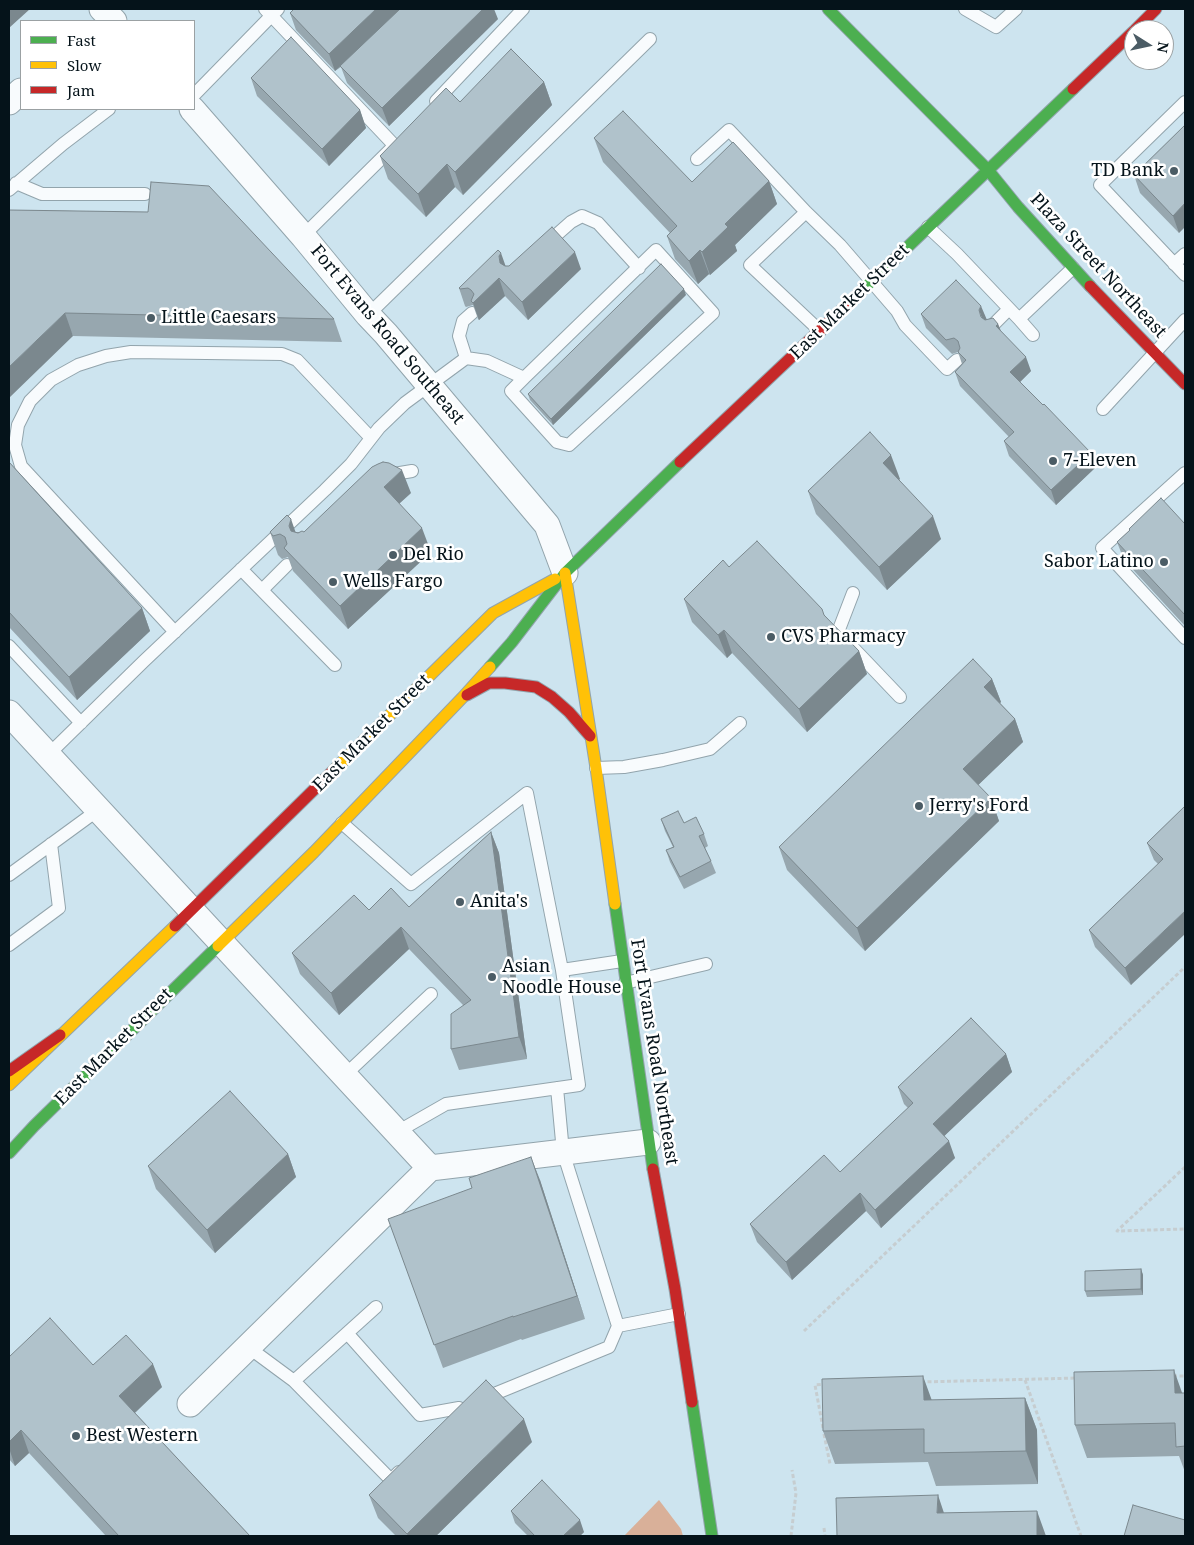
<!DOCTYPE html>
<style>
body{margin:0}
#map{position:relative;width:1194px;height:1545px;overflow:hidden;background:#cde4ef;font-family:"Noto Serif",serif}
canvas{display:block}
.frame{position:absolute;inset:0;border:10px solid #05131a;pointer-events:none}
.legend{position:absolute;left:20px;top:20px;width:175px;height:90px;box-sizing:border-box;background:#fff;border:1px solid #9ba1a3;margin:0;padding:6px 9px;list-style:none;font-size:15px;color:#05131a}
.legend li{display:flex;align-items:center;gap:10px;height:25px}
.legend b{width:25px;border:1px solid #9ba1a3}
.north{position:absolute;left:1124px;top:20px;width:50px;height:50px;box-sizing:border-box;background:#fff;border:1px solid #9ba1a3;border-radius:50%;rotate:100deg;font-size:14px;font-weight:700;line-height:20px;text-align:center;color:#05131a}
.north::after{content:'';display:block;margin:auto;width:18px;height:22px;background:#4b5c65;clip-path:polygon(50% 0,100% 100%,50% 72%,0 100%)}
</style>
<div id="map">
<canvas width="1194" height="1545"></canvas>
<div class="frame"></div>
<ul class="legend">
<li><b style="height:6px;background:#4caf50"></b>Fast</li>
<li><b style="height:6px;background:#ffc107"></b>Slow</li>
<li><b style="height:6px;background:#c62828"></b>Jam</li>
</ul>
<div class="north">N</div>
</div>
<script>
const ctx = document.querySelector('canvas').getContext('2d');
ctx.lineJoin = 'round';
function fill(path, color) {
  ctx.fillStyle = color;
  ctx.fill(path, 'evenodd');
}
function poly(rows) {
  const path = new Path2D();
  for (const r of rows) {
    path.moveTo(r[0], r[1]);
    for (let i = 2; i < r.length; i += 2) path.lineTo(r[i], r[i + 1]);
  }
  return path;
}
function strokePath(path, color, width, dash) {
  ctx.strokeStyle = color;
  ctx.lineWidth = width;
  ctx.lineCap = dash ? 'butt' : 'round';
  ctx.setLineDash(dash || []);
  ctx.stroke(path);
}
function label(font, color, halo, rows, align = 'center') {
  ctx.font = font + ' "Noto Serif",serif';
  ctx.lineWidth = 5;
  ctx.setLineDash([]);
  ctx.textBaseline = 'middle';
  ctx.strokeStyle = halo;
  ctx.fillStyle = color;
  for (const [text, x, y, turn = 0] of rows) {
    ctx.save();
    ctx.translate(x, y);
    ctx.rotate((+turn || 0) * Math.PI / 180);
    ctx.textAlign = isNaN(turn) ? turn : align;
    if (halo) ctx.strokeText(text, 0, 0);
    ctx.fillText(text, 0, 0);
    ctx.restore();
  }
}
fill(poly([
 [659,1500,681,1529,683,1536,624,1536]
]), '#d9b099');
const lane = poly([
 [265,9,394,145],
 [965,9,996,27,1016,9],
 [194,95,278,9],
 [436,101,523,9],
 [1185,102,1100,185,1185,275],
 [697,159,729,130,806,212,840,245,897,311,905,325,947,369,957,360],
 [16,183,42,194,145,194],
 [9,190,63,144,109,109],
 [806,212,750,265,820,331],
 [928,227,957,254,1019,319,1073,268],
 [303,236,393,147],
 [545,245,571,222,582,216,598,223,639,268],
 [1174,264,1185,254],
 [368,315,650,39],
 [1019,319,1033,335],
 [992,326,1009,309],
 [466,358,459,336,463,321,472,313],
 [1103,409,1185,320],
 [1185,473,1102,548,1185,638],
 [388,475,412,471],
 [241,569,335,665],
 [262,590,287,565],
 [853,593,838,632,900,697],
 [175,632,21,466,15,445,18,425,30,401,51,380,78,365,106,356,131,352,282,354,297,360,370,437],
 [9,646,81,723],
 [48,755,144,661,325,490,351,464,379,428,405,403,466,358,487,361,524,378,656,250,713,313,569,445,557,442,511,391,524,378],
 [596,768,624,767,663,760,710,749,740,723],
 [342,823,411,884,527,793,562,970],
 [9,875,98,810],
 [9,945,59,908,51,844],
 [625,983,706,964],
 [345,1075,431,994],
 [557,1088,563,1152,618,1326,679,1314],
 [397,1132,446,1104,579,1085,562,970,622,961],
 [347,1333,420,1415,459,1408],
 [248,1347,294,1381,376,1307],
 [294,1381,391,1480,399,1472],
 [482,1399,609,1347,618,1326]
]);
const street = poly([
 [102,9,114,21],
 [9,102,21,91],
 [192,109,303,236,368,315,386,334,547,525,565,573],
 [9,713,430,1168,648,1142],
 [190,1404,430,1168]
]);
const fast = poly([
 [828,9,988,170,1018,207,1090,286],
 [852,300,1073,89],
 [490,667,512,642,565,573,680,462],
 [615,904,653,1169],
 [9,1153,34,1126,218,946],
 [692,1402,712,1536]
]);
const slow = poly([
 [565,573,596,768,615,904],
 [334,770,493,613,555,579],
 [218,946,314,852,463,697,490,667],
 [9,1085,175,926]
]);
const jam = poly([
 [1135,30,1156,9],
 [1073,89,1134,31],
 [1090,286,1185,384],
 [680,462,852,300],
 [467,695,489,683,505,683,536,687,552,697,569,712,590,736],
 [175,926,334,770],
 [9,1071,60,1035],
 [653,1169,675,1289,692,1402]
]);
strokePath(lane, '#92a4ac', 14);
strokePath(street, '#92a4ac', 27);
strokePath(fast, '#92a4ac', 13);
strokePath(slow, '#92a4ac', 13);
strokePath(jam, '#92a4ac', 13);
strokePath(poly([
 [1185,1167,1117,1231,1185,1229],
 [804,1331,1185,967],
 [1173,1376,1185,1376],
 [1025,1380,1081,1536],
 [921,1382,1077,1378],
 [823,1428,815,1385,825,1384],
 [824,1434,830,1464],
 [824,1528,825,1536],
 [791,1536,796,1493,792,1470]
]), '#c6cdd0', 3, [4, 2.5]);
strokePath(lane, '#f8fbfd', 12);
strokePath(street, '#f8fbfd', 25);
strokePath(fast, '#4caf50', 11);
strokePath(slow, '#ffc107', 11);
strokePath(jam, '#c62828', 11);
fill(poly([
 [290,13,498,19,389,126,347,83,341,67,335,71,296,30],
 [251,78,360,110,366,128,329,166,257,96],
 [544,82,552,105,463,195,455,187,426,217,388,179,380,156,460,102],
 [1185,125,1179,233,1140,193,1134,175],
 [594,138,692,182,769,181,777,204,735,245,737,251,710,275,709,274,698,284,675,259,667,236,670,233,603,162],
 [9,210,148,212,334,319,342,342,73,336],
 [506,266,581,269,528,320,505,296,479,320,478,319,473,305,466,307,465,306,459,288],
 [686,295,553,425,530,400,528,394],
 [921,314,986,319,998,324,1001,332,1031,371,1020,382,1096,467,1056,505,1009,456,1004,441,1009,437,960,386,955,372,962,364,958,352,952,354,926,328],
 [9,462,142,608,150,631,77,700,9,627],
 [900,479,899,480,941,539,887,590,816,514,808,491],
 [411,493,399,504,431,552,348,629,293,571,288,557,282,559,278,555,270,532,304,532],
 [1185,524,1185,626,1124,560,1117,542,1129,531,1129,529],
 [729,567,824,615,859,651,867,674,807,732,732,653,727,658,692,622,684,599],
 [992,679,1001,702,1000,703,1015,719,1023,742,978,785,991,798,999,821,865,951,787,870,779,847],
 [1185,806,1131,985,1095,947,1089,930,1158,864,1154,860,1147,843],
 [661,819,684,823,704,834,708,846,705,848,711,861,716,873,684,889,670,862,666,850,673,847,665,831],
 [491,832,499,853,527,1059,459,1070,451,1049,463,1005,409,949,339,1015,300,974,292,953,369,910,409,907],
 [1006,1054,1012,1072,944,1136,955,1158,881,1228,866,1211,792,1280,757,1242,750,1224,840,1172,908,1108,904,1104,898,1087],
 [288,1154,296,1177,215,1253,156,1189,148,1166],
 [540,1180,585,1319,522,1340,521,1339,443,1368,388,1219],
 [1141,1269,1143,1275,1143,1295,1087,1297,1085,1291],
 [9,1357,93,1365,162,1387,135,1413,250,1536,106,1536,29,1453,15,1466,9,1459],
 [1182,1393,1185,1393,1185,1472,1179,1456,1087,1458,1075,1425],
 [1025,1398,1037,1430,1038,1484,936,1486,928,1462,835,1464,823,1431,932,1400],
 [532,1442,436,1536,396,1536,378,1518,369,1495],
 [511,1511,584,1532,580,1536,528,1536,515,1523]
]), '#97a7af');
fill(poly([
 [9,9,30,9,9,28],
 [376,9,401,9,335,71,329,54],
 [483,9,494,9,498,19,389,126,382,108],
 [544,82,552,105,463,195,455,172],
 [360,110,366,128,329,166,322,149],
 [447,164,455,187,426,217,418,194],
 [769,181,777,204,735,245,737,251,710,275,702,252,725,224],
 [1185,203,1185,227,1179,233,1173,216],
 [700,250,709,274,698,284,689,261],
 [575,252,581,269,528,320,522,302],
 [501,253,507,270,500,263,499,256],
 [499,278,505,296,479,320,473,303],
 [684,289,686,295,553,425,551,419],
 [981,306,987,320,984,324,979,310],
 [65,313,73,336,9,398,9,367],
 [998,324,1004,338,996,326],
 [1026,357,1031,371,1016,386,1010,372],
 [1091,453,1096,467,1056,505,1051,490],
 [891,455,900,479,891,486,883,463],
 [402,470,411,493,392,510,384,487],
 [933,516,941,539,887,590,879,567],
 [291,519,299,542,297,549,289,526],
 [422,528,431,552,348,629,340,606],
 [142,608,150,631,77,700,69,677],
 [724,630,732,653,727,658,718,635],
 [859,651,867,674,807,732,799,709],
 [992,679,1001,702,993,710,984,687],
 [1015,719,1023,742,971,792,963,769],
 [991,798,999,821,865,951,857,928],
 [491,832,499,853,527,1059,519,1037],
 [1185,911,1185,934,1131,985,1125,968],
 [401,927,409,949,339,1015,331,993],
 [1006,1054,1012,1072,939,1141,933,1124],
 [949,1141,955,1158,881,1228,875,1210],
 [288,1154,296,1177,215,1253,207,1230],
 [531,1157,540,1180,585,1319,577,1296],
 [860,1193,866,1211,792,1280,786,1262],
 [1141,1269,1143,1275,1143,1295,1141,1289],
 [153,1364,162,1387,128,1419,119,1396],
 [1174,1370,1185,1401,1175,1393],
 [923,1376,935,1409,924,1400],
 [1025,1398,1037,1430,1038,1484,1026,1451],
 [524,1419,532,1442,436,1536,408,1536,407,1534],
 [21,1430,29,1453,15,1466,9,1448,9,1442],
 [938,1495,949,1528,937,1513],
 [1037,1511,1046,1536,1037,1536],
 [580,1520,584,1532,580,1536,563,1536]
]), '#7b888e');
const building = poly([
 [294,9,376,9,329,54,290,13,294,9],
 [400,9,483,9,382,108,340,66,400,9],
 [291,37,360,110,322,149,251,78,291,37],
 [511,49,544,82,455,172,447,164,418,194,380,156,446,88,460,102,511,49],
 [623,111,692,182,733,142,769,181,725,224,728,227,702,252,700,250,689,261,667,236,677,226,594,138,623,111],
 [1185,125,1185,203,1173,216,1134,175,1185,125],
 [151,182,209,186,334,319,65,313,9,367,9,210,148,212,151,182],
 [552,227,575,252,522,302,499,278,473,303,471,301,474,294,471,290,468,288,460,289,459,288,498,250,501,253,499,256,500,263,505,266,509,266,552,227],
 [661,264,684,289,551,419,528,394,661,264],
 [956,280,981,306,979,310,981,317,985,320,993,318,998,324,996,326,1026,357,1010,372,1043,405,1044,404,1091,453,1051,490,1004,441,1014,432,955,372,966,360,958,352,960,348,958,341,954,338,946,340,921,314,956,280],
 [870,432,891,455,883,463,933,516,879,567,808,491,870,432],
 [9,462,142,608,69,677,9,612,9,462],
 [383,462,389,463,402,470,384,487,422,528,340,606,284,548,287,544,285,537,280,534,273,536,270,532,287,515,291,519,289,526,291,531,298,533,302,531,304,532,372,467,378,464,383,462],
 [1161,498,1185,524,1185,617,1185,615,1117,542,1130,530,1129,529,1161,498],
 [757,541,822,609,824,615,859,651,799,709,724,630,718,635,684,599,723,560,729,567,757,541],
 [973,659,992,679,984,687,1015,719,963,769,991,798,857,928,779,847,973,659],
 [1185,806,1185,881,1184,882,1185,883,1185,911,1125,968,1089,930,1163,859,1147,843,1185,806],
 [678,811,684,823,696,817,704,834,699,836,711,861,680,877,666,850,674,847,661,819,678,811],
 [491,832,519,1037,451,1049,451,1014,471,1000,401,927,331,993,292,953,354,895,369,910,391,888,409,907,491,832],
 [971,1018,1006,1054,933,1124,949,1141,875,1210,860,1193,786,1262,750,1224,824,1155,840,1172,913,1103,898,1087,971,1018],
 [230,1091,288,1154,207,1230,148,1166,230,1091],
 [531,1157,577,1296,513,1317,513,1316,434,1345,388,1219,472,1188,469,1178,531,1157],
 [1141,1269,1141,1289,1085,1291,1085,1271,1141,1269],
 [50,1318,93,1365,126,1335,153,1364,119,1396,250,1536,119,1536,21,1430,9,1442,9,1357,50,1318],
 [1174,1370,1175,1393,1185,1393,1185,1446,1176,1447,1175,1423,1075,1425,1074,1372,1174,1370],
 [923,1376,924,1400,1025,1398,1026,1451,924,1453,924,1429,823,1431,822,1379,923,1376],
 [486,1380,524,1419,407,1534,369,1495,486,1380],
 [542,1480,580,1520,563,1536,535,1536,511,1511,542,1480],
 [938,1495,937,1513,1037,1511,1037,1536,837,1536,836,1498,938,1495],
 [1133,1505,1185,1520,1185,1536,1124,1536,1133,1505]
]);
fill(building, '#b0c2cb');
strokePath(building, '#7b888e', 1);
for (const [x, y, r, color] of [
 [1174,171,5,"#4b5c65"],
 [151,318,5,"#4b5c65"],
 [1053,461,5,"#4b5c65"],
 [393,555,5,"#4b5c65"],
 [1164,562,5,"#4b5c65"],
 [333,582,5,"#4b5c65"],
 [771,637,5,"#4b5c65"],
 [919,806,5,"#4b5c65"],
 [460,902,5,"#4b5c65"],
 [492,977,5,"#4b5c65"],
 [76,1436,5,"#4b5c65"]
]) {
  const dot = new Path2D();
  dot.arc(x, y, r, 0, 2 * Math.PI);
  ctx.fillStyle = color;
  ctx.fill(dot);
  strokePath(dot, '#fff', 2);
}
label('18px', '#05131a', '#fff', [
 ["TD Bank",1164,171,"right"],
 ["Little Caesars",161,318],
 ["7-Eleven",1063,461],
 ["Del Rio",403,555],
 ["Sabor Latino",1154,562,"right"],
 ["Wells Fargo",343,582],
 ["CVS Pharmacy",781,637],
 ["Jerry's Ford",929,806],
 ["Anita's",470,902],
 ["Asian",502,967],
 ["Noodle House",502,988],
 ["Best Western",86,1436]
], 'left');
label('18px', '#05131a', '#fff', [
 ["Plaza Street Northeast",1098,266,47],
 ["East Market Street",850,302,-44],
 ["Fort Evans Road Southeast",387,335,50],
 ["East Market Street",372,733,-45],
 ["East Market Street",114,1047,-45],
 ["Fort Evans Road Northeast",654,1052,81]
]);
</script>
